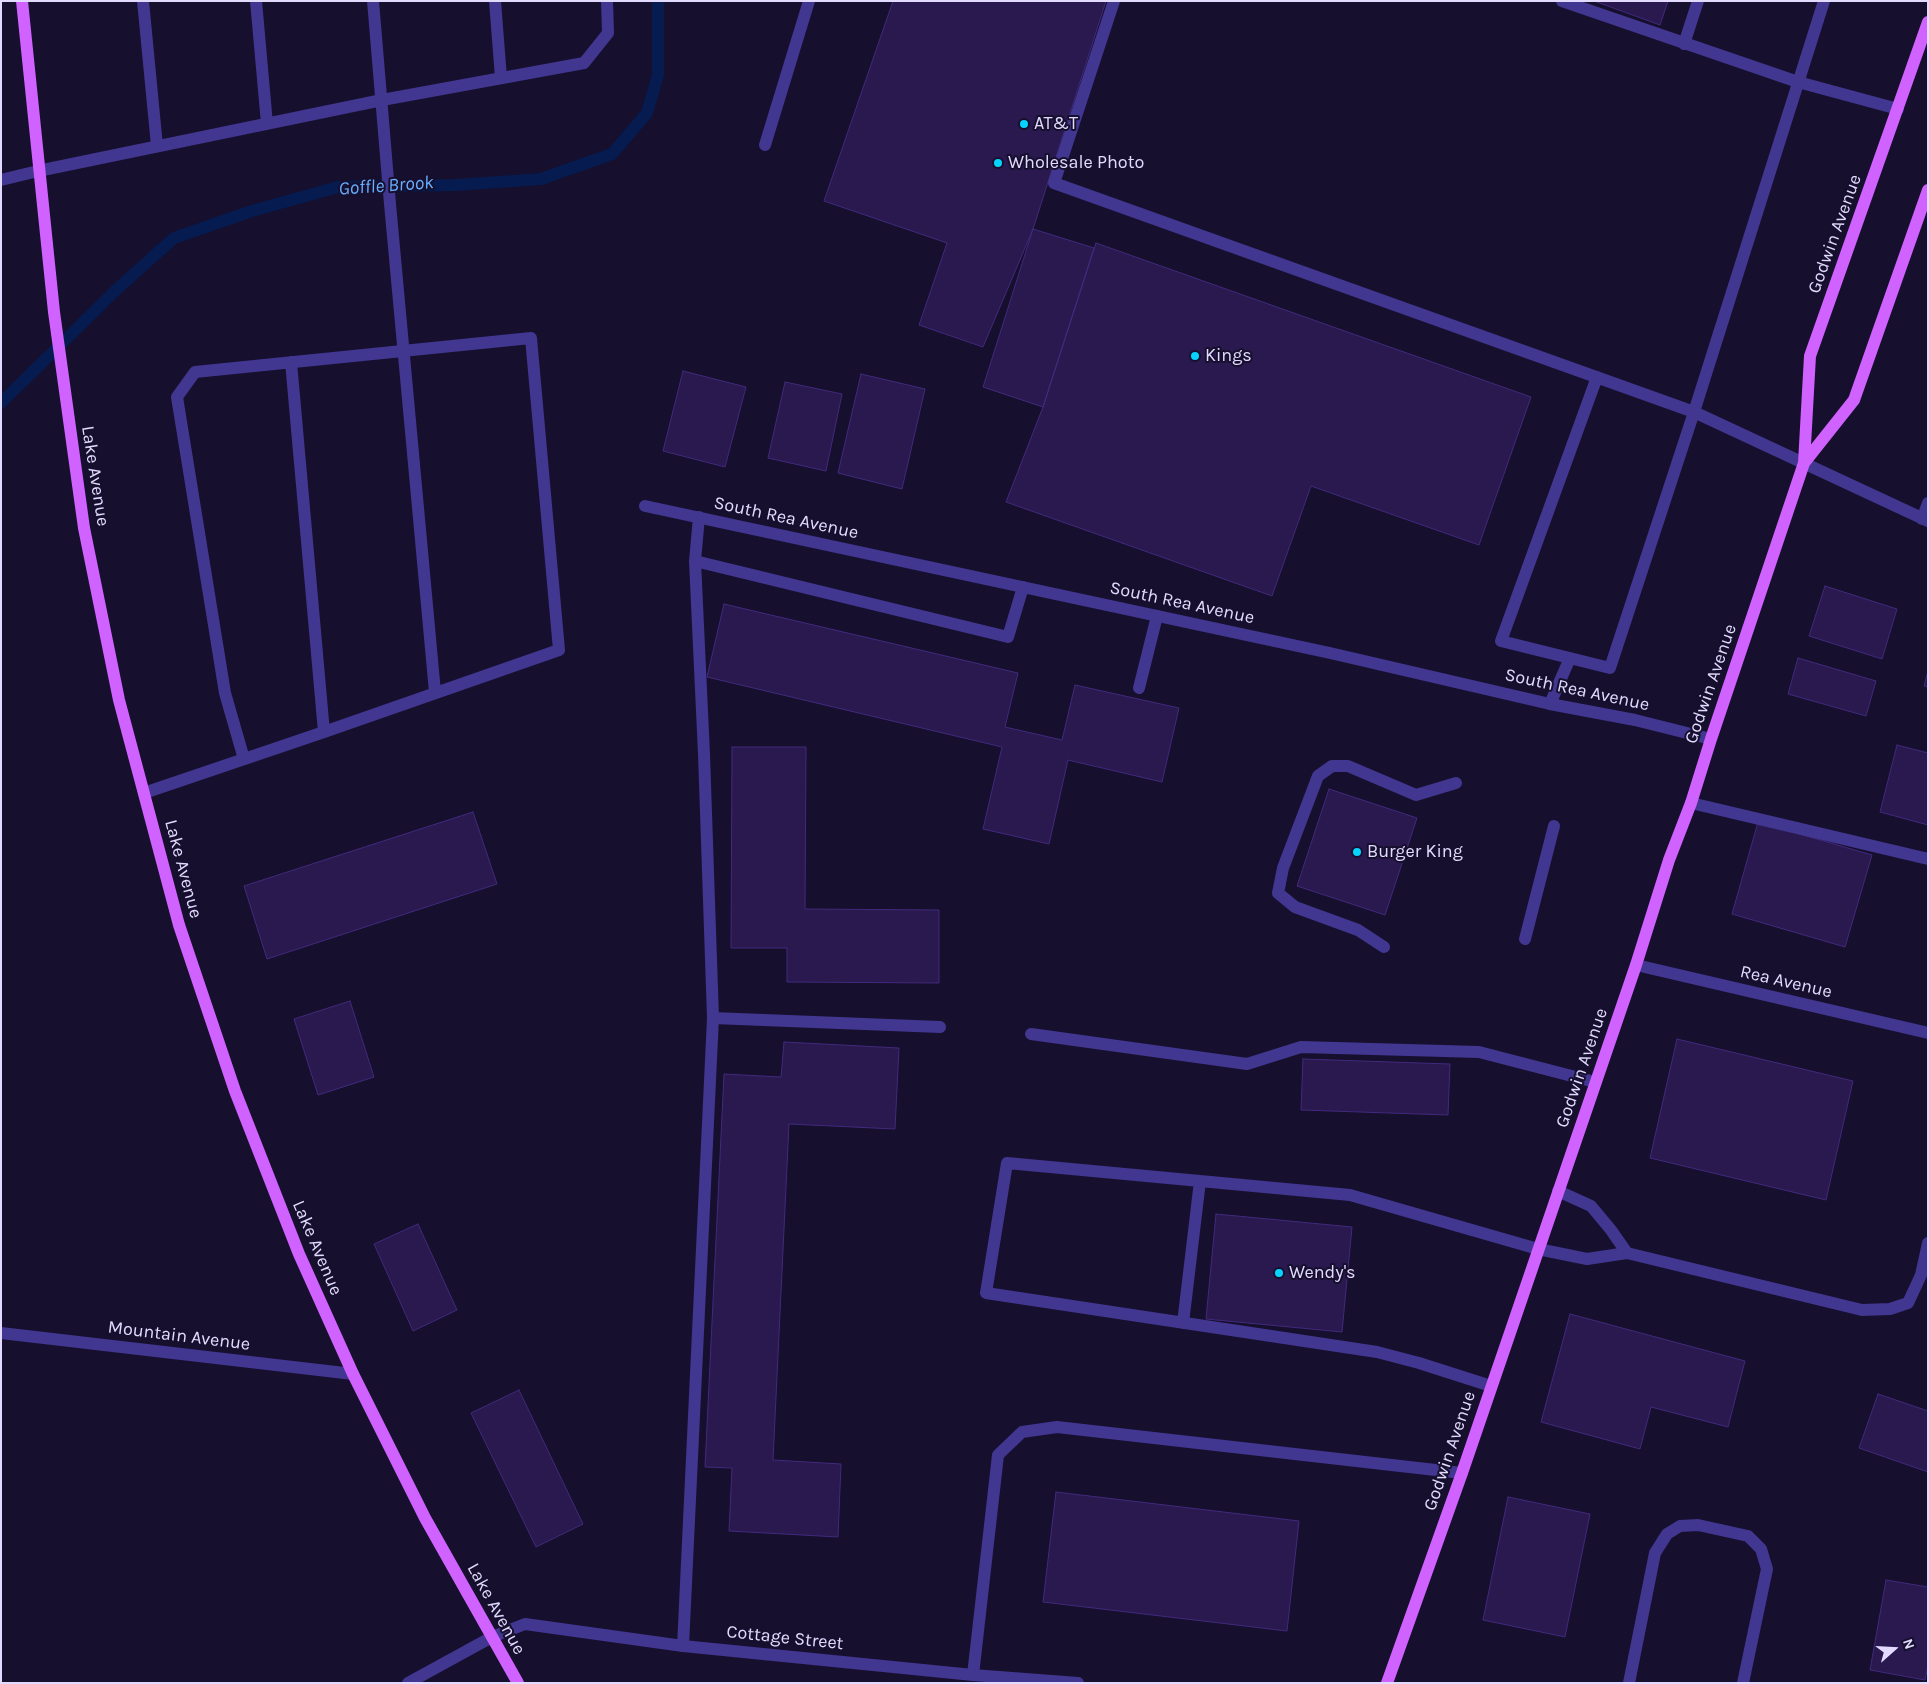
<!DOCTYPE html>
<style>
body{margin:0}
#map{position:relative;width:1929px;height:1684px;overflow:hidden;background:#160f2d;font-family:Karla,sans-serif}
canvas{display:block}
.frame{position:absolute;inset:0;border:2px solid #e2dbff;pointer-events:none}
.north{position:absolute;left:1869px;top:1624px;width:50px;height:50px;-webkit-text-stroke:4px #160f2d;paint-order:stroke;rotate:71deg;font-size:14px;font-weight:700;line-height:20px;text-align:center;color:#e2dbff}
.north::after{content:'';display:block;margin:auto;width:18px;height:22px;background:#e2dbff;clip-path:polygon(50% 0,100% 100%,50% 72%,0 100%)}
</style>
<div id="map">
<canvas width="1929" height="1684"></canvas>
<div class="frame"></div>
<div class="north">N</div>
</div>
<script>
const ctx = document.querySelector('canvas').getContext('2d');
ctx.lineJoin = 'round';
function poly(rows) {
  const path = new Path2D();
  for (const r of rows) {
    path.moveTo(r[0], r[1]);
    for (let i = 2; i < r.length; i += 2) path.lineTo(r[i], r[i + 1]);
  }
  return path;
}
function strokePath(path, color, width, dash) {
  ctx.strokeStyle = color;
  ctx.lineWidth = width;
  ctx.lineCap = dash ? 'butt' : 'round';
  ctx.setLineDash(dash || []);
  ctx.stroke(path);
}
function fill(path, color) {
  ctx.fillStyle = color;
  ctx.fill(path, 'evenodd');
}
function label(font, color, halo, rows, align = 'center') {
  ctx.font = font + ' Karla,sans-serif';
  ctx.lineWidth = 4;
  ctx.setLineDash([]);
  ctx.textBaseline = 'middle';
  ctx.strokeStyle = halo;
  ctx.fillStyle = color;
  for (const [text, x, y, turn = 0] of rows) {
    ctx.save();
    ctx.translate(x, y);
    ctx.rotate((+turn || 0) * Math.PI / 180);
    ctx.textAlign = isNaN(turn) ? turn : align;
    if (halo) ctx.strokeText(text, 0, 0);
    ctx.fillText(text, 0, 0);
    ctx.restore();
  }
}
strokePath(poly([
 [1,403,116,290,174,238,252,211,338,187,456,185,541,179,612,154,647,113,658,75,658,1]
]), '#061b4f', 12);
const building = poly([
 [893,1,1106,1,1033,229,983,347,919,325,947,243,824,201,893,1],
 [1594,1,1668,1,1660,25,1594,1],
 [1033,229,1094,248,1043,407,983,387,1033,229],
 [1096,243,1531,397,1479,545,1311,486,1272,596,1006,502,1043,407,1096,243],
 [683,371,746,387,725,467,663,451,683,371],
 [861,374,925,389,902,489,838,473,861,374],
 [785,382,842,394,826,471,768,458,785,382],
 [1825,586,1897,609,1882,659,1809,636,1825,586],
 [724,604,1018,673,1005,727,1062,740,1075,685,1179,708,1162,782,1068,760,1049,844,983,829,1002,747,707,677,724,604],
 [1798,658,1876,681,1866,716,1788,694,1798,658],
 [1928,671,1928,687,1924,686,1928,671],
 [1897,745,1928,753,1928,825,1880,812,1897,745],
 [732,747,806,747,805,909,939,910,939,983,787,982,787,948,731,948,732,747],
 [1329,789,1417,818,1385,915,1297,886,1329,789],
 [473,812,497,884,267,959,244,886,473,812],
 [1758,822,1872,855,1845,947,1732,914,1758,822],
 [350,1001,374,1077,318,1095,294,1019,350,1001],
 [1677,1039,1853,1081,1826,1200,1650,1158,1677,1039],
 [784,1042,899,1048,895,1129,789,1124,773,1460,841,1464,838,1537,729,1531,732,1468,705,1467,724,1074,781,1077,784,1042],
 [1303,1059,1450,1064,1448,1115,1301,1110,1303,1059],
 [1216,1214,1352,1227,1342,1332,1206,1319,1216,1214],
 [418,1224,457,1310,413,1331,374,1244,418,1224],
 [1570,1314,1745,1361,1728,1427,1651,1407,1640,1449,1541,1422,1570,1314],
 [519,1390,583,1524,536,1547,471,1413,519,1390],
 [1878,1394,1928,1411,1928,1472,1859,1448,1878,1394],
 [1056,1492,1299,1521,1287,1631,1043,1602,1056,1492],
 [1508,1497,1590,1514,1565,1637,1483,1620,1508,1497],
 [1886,1580,1928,1587,1928,1665,1925,1680,1870,1670,1886,1580]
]);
fill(building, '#29194f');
strokePath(building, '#412a7d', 1);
strokePath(poly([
 [143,1,157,146],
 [256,1,267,124],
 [373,1,390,204,435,692],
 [495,1,501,78],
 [1114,1,1054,183,1694,412,1928,521],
 [1562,1,1798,82,1898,109],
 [1684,44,1698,1],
 [765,145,809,1],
 [38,171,382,100,584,63,608,33,607,1],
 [291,362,324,732],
 [1597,377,1501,641,1610,668,1694,412,1824,1],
 [1922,519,1928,503],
 [695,561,1008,637,1023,587],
 [1139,688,1157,616],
 [1550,704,1570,658],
 [144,793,324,732,559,650,531,338,195,372,177,397,225,693,244,759],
 [1691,803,1928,859],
 [1525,939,1554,826],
 [1384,947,1358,930,1295,907,1278,893,1283,868,1318,776,1332,766,1348,766,1416,795,1456,783],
 [713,1018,940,1027],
 [1031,1034,1247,1064,1301,1047,1479,1052,1595,1082],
 [1627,1253,1862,1310,1890,1309,1908,1303,1921,1275,1928,1243],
 [1183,1323,1200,1181],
 [1491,1386,1419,1363,1377,1352,986,1293,1007,1163,1350,1195,1538,1249,1587,1259,1627,1253,1611,1230,1591,1206,1558,1191],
 [683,1646,713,1018,704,754,695,561,699,517],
 [973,1675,998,1455,1022,1432,1057,1427,1462,1473],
 [1629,1683,1655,1553,1667,1534,1680,1526,1698,1525,1748,1536,1761,1549,1767,1569,1743,1683]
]), '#413690', 12);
strokePath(poly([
 [1,180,38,171],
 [645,506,1330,653,1550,704,1635,720,1711,739],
 [1636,965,1928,1033],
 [1,1333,353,1374],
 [408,1683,492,1637,525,1624,683,1646,973,1675,1078,1683]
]), '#413690', 12);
strokePath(poly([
 [22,1,54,312,84,528,119,700,179,925,235,1091,299,1254,353,1374,425,1518,518,1683],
 [1804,463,1854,400,1928,190],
 [1387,1683,1462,1473,1636,965,1669,860,1691,803,1711,739,1804,463,1810,356,1928,22]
]), '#d062ff', 12);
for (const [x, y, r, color] of [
 [1024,124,5,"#07d3ff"],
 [998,163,5,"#07d3ff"],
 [1195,356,5,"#07d3ff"],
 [1357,852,5,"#07d3ff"],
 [1279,1273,5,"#07d3ff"]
]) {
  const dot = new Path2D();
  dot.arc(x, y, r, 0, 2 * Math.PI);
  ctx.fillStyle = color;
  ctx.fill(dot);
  strokePath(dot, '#160f2d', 2);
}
label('18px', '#e2dbff', '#160f2d', [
 ["AT&T",1034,124],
 ["Wholesale Photo",1008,163],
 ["Kings",1205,356],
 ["Burger King",1367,852],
 ["Wendy's",1289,1273]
], 'left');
label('18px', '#e2dbff', '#160f2d', [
 ["Godwin Avenue",1835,234,-70],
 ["Lake Avenue",95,476,81],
 ["South Rea Avenue",786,518,12],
 ["South Rea Avenue",1182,603,12],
 ["Godwin Avenue",1711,684,-71],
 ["South Rea Avenue",1577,690,12],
 ["Lake Avenue",183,869,75],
 ["Rea Avenue",1786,982,13],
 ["Godwin Avenue",1582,1068,-71],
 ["Lake Avenue",317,1248,67],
 ["Mountain Avenue",179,1336,7],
 ["Godwin Avenue",1450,1451,-71],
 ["Lake Avenue",496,1609,61],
 ["Cottage Street",785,1638,6]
]);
label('italic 19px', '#69aeff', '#160f2d', [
 ["Goffle Brook",386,186,-4]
]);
</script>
